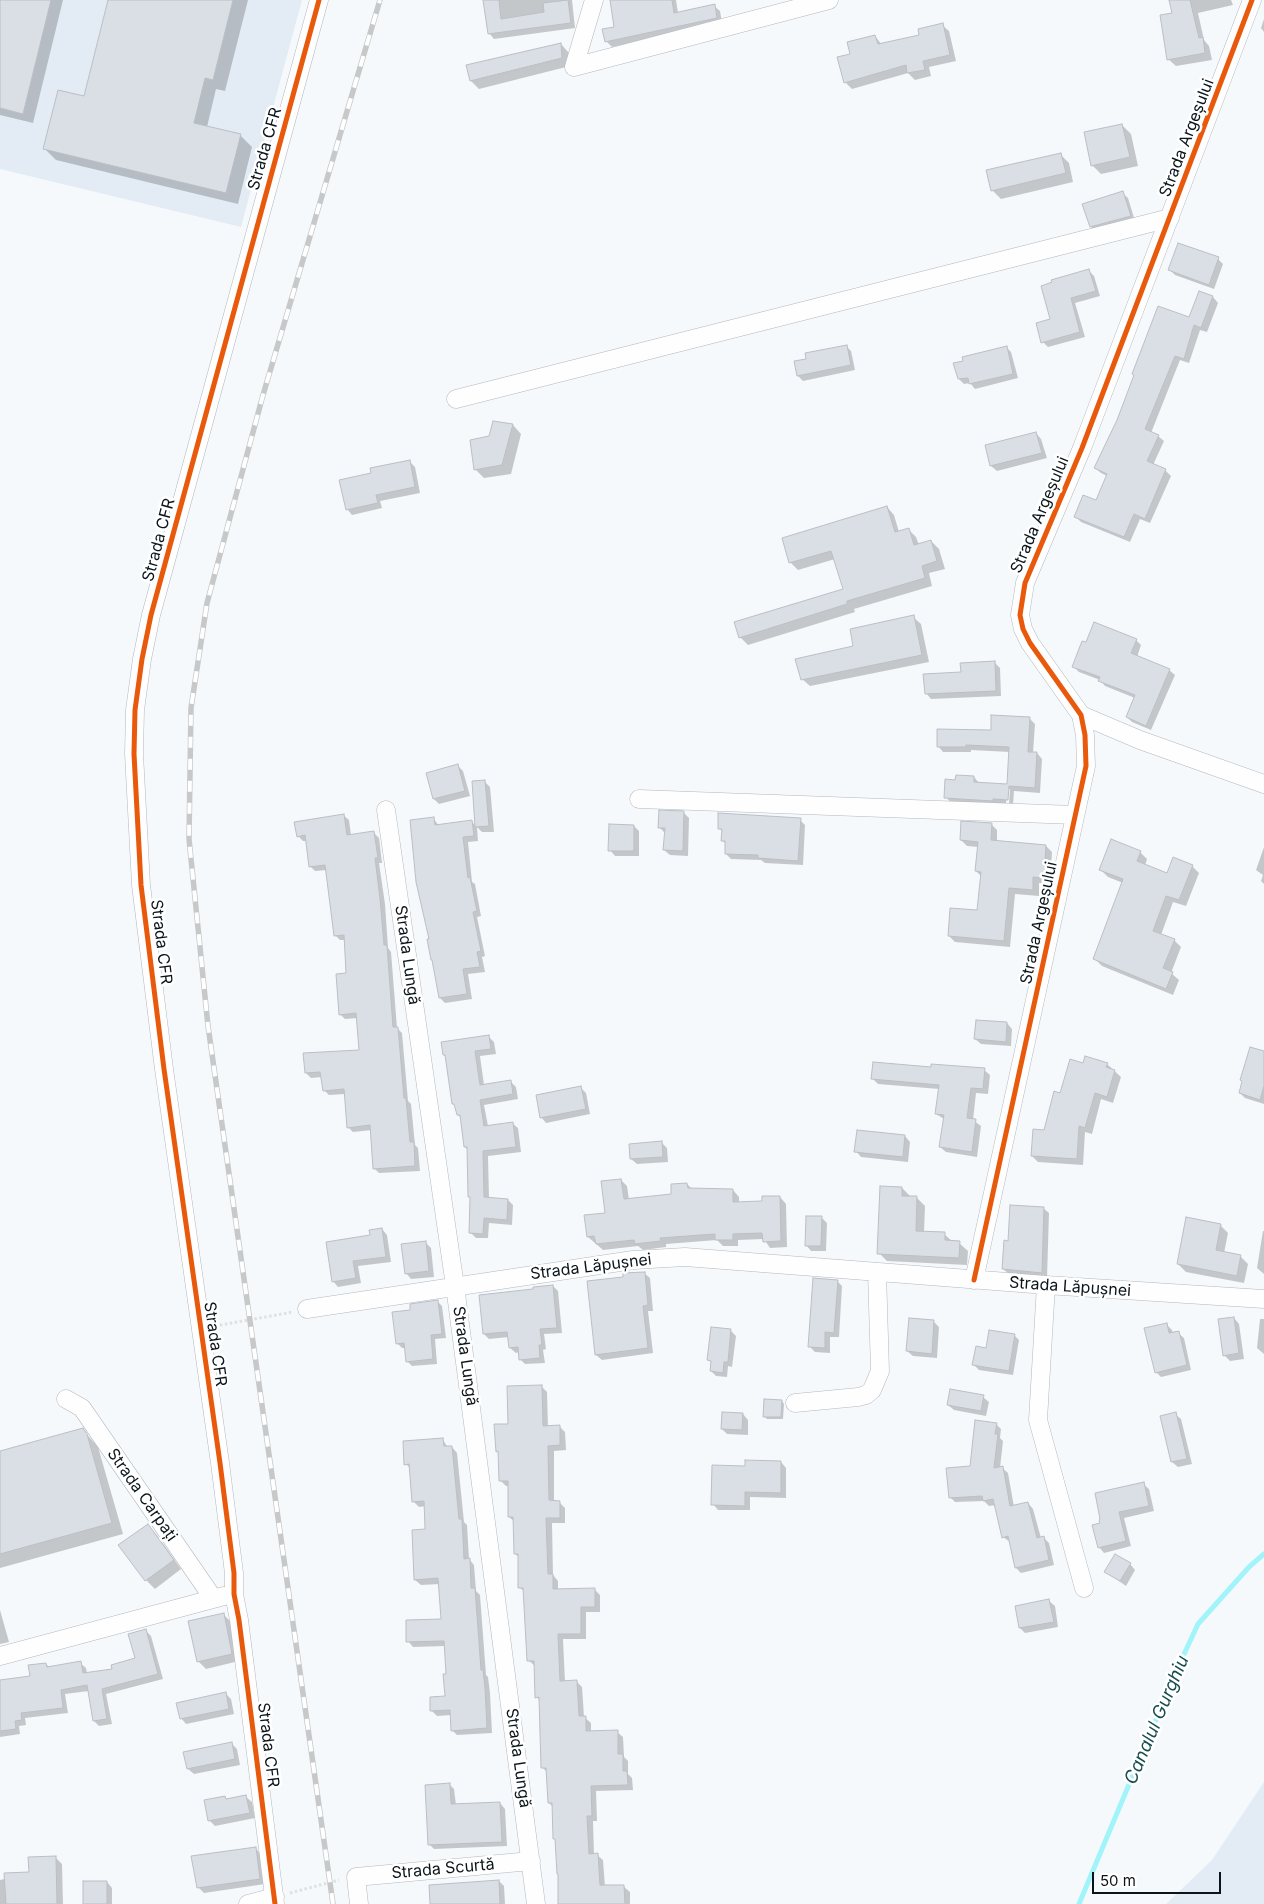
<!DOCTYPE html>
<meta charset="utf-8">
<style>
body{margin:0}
#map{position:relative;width:1264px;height:1904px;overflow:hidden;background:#f6f9fc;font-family:Inter,sans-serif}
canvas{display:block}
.scale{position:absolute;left:1092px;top:1872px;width:129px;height:22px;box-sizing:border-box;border:2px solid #0a151b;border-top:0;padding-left:6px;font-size:15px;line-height:18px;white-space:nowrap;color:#0a151b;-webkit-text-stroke:4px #fff;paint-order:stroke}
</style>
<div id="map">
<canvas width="1264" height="1904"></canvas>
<div class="scale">50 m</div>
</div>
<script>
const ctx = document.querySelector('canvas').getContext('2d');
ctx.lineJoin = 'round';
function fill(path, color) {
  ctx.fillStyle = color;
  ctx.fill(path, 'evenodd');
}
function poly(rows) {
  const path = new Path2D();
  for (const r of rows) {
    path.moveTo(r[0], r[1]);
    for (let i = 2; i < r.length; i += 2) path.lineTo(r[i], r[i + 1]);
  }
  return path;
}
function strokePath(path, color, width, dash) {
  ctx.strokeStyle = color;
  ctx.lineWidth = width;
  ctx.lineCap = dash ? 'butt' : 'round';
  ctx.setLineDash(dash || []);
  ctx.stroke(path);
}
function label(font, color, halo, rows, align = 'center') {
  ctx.font = font + ' Inter,sans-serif';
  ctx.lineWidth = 5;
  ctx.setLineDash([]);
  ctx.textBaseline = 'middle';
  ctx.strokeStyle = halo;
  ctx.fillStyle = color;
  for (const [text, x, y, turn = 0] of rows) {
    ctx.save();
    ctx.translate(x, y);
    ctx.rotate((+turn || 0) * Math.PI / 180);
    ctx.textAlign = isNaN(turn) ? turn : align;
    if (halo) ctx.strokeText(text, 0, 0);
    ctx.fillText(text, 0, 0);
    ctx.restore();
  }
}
fill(poly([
 [0,0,302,0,241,227,0,169],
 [1264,1782,1264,1904,1166,1904,1212,1860]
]), '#e3ecf4');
fill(poly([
 [0,0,63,0,33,123,0,115],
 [109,0,248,0,225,91,216,89,207,127,240,135,252,147,238,204,56,160,44,148,85,98],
 [484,0,572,0,575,28,494,39,489,33],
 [616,0,676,0,678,13,714,6,720,11,722,23,612,47,607,42,604,30,615,28],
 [1170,0,1231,0,1233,5,1198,13,1204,40,1209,46,1212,60,1176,66,1168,59,1173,14],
 [1264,19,1264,32,1261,28],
 [942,25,949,31,956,61,929,67,931,76,915,80,908,73,852,89,845,82,852,55,875,36,882,45,921,36],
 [561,44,569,53,570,66,479,89,471,81],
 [1122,125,1131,134,1138,166,1101,174,1092,165],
 [1060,154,1069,163,1073,182,1001,199,992,190],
 [1122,193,1128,198,1135,221,1096,232,1091,227],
 [1218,259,1223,264,1214,289,1175,275,1170,270],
 [1089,271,1094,276,1100,296,1075,303,1085,337,1048,347,1043,342,1052,320],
 [1200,292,1213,297,1218,303,1207,332,1200,330,1189,363,1180,360,1151,433,1158,436,1164,441,1153,465,1166,471,1171,476,1150,523,1140,519,1130,542,1081,522,1076,517,1097,502,1107,476,1101,473,1095,468,1190,318],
 [846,346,851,351,855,370,803,381,798,376,795,362,807,360],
 [1006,347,1011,352,1018,378,975,389,970,383,964,384,959,379],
 [513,425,521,434,511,474,484,478,475,469,490,437],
 [1036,433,1041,439,1047,458,997,471,991,466],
 [409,461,415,467,420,493,380,501,382,508,352,515,347,509,373,474],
 [887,507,894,515,899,532,909,530,916,537,919,545,931,541,939,549,945,569,929,573,932,586,854,609,855,612,748,645,740,637,844,590,835,559,798,570,790,562],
 [913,617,921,624,929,662,810,686,802,679,855,646],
 [1136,640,1141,645,1137,657,1169,670,1175,675,1151,730,1132,722,1127,717,1135,698,1105,686,1100,680,1079,672,1074,667],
 [994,662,1000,668,1001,696,931,699,926,693,962,673],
 [1029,718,1035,724,1033,753,1037,753,1042,759,1040,793,1014,791,1013,805,1009,804,1010,789,1007,789,1006,804,998,803,998,806,951,803,946,797,957,781,974,777,979,783,1008,786,1010,752,971,750,971,752,943,752,938,746,992,731],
 [458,766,463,771,470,796,439,804,434,799,427,774],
 [485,782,490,787,494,832,482,832,477,827,478,841,468,842,472,882,475,884,481,916,477,917,485,956,482,957,485,972,468,974,472,999,445,1003,440,998,430,940,433,818,439,826,471,821,476,826],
 [683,812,689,818,688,856,670,855,664,850,666,834,660,828],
 [343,815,349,820,351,835,374,833,379,838,382,863,379,863,385,904,388,948,391,952,397,1028,402,1033,408,1101,411,1104,415,1145,418,1148,420,1171,379,1173,374,1168,372,1130,353,1132,348,1127,345,1094,329,1095,324,1090,322,1077,311,1078,306,1073,360,1051,358,1018,345,1019,340,1014,348,974,346,940,340,940,335,935,327,870,315,871,310,866,307,841,303,841,298,836],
 [800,820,805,825,803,865,765,863,761,860,731,859,726,854,726,844,722,840,723,832,719,828],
 [991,824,997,830,997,842,1046,846,1052,852,1050,883,1039,883,1039,896,1015,894,1010,947,955,942,949,936,979,912,982,877,976,871,978,847,967,846,961,840],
 [634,826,639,831,639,856,615,856,610,850],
 [1264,847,1264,884,1261,881,1263,875,1256,870],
 [1140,852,1147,859,1145,866,1168,875,1192,866,1199,873,1186,906,1173,902,1161,935,1174,940,1181,947,1171,973,1179,980,1173,995,1102,966,1095,959,1123,883,1108,877,1101,870],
 [1007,1023,1012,1029,1011,1046,981,1044,975,1039],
 [489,1037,494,1042,496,1054,480,1056,484,1085,510,1081,516,1087,518,1099,484,1105,488,1126,512,1123,518,1128,521,1152,488,1156,489,1198,508,1200,513,1205,512,1225,489,1223,488,1238,476,1238,471,1233,471,1199,469,1196,468,1150,465,1147,461,1118,458,1115,447,1058,444,1055],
 [1264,1053,1264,1104,1245,1098,1240,1093,1243,1082],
 [1084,1064,1107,1064,1121,1077,1113,1103,1101,1099,1092,1134,1085,1132,1083,1165,1038,1162,1032,1156,1060,1094],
 [932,1069,984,1070,990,1075,988,1094,976,1093,973,1120,981,1126,977,1157,946,1152,940,1147,944,1119,936,1114,939,1089,878,1084,872,1078],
 [581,1088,586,1093,590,1114,546,1123,541,1117],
 [905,1136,910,1142,908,1162,861,1157,856,1151],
 [661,1142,667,1148,668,1162,637,1164,631,1159],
 [621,1180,627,1186,629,1200,673,1195,687,1184,692,1189,733,1190,739,1197,739,1203,763,1202,780,1197,786,1204,787,1247,770,1248,764,1239,738,1240,738,1246,723,1246,717,1240,666,1244,666,1247,643,1250,638,1246,603,1250,588,1237,586,1216,606,1214],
 [902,1188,910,1196,917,1198,925,1206,924,1232,944,1234,953,1242,959,1243,968,1251,967,1265,887,1261,879,1253],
 [1043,1208,1049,1213,1047,1278,1009,1274,1003,1269,1009,1242],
 [822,1218,827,1223,826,1251,811,1251,806,1245],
 [1220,1225,1228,1233,1224,1253,1240,1256,1248,1264,1244,1283,1186,1272,1178,1264],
 [382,1229,387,1235,391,1262,358,1266,361,1283,338,1287,333,1281,371,1236],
 [1263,1231,1264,1231,1264,1274,1257,1268],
 [425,1242,431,1248,434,1277,411,1279,406,1273],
 [644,1273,650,1278,653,1311,648,1311,653,1353,602,1360,596,1355],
 [837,1281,842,1286,839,1337,830,1337,830,1353,815,1352,810,1347],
 [553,1286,558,1291,562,1333,544,1334,546,1349,543,1350,545,1363,525,1364,520,1359,519,1352,516,1353,510,1348,509,1337,489,1339,484,1334,534,1290],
 [437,1301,442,1306,446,1338,435,1339,437,1364,412,1366,407,1361,406,1348,402,1348,397,1343,412,1311],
 [1234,1318,1239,1324,1244,1359,1230,1361,1224,1355],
 [1260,1319,1264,1319,1264,1354,1257,1348],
 [934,1322,939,1327,937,1358,913,1356,907,1351],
 [1166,1324,1172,1330,1173,1334,1178,1333,1184,1338,1191,1370,1161,1377,1156,1372],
 [731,1331,736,1336,732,1367,728,1366,727,1377,716,1376,711,1371,712,1363,709,1360],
 [1014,1335,1019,1340,1013,1375,979,1370,974,1365,987,1349],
 [541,1386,547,1392,548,1427,559,1426,565,1432,566,1450,554,1451,554,1502,559,1502,565,1508,565,1523,552,1523,553,1575,558,1581,558,1590,595,1590,600,1595,600,1612,586,1612,586,1639,563,1639,565,1682,577,1682,582,1687,584,1717,591,1723,591,1732,617,1732,623,1737,624,1757,628,1761,628,1774,632,1778,633,1790,596,1791,597,1821,593,1821,594,1855,597,1855,603,1860,605,1887,624,1887,630,1892,630,1904,560,1904,560,1875,556,1840,554,1838,553,1807,549,1803,547,1772,542,1767,540,1701,537,1697,535,1666,528,1660,525,1592,519,1587,519,1557,515,1554,515,1522,509,1517,510,1486,506,1486,500,1480,499,1453,497,1451,510,1425],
 [983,1397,989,1402,986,1416,954,1410,948,1405],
 [782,1401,784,1404,783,1419,767,1419,764,1416],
 [743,1414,748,1420,748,1435,727,1434,722,1429],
 [1175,1414,1181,1419,1192,1464,1178,1467,1172,1462,1161,1417],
 [996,1424,1001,1429,1000,1438,1003,1441,1000,1468,1002,1468,1008,1473,1014,1507,1028,1503,1033,1509,1041,1538,1044,1538,1049,1543,1054,1565,1021,1573,1016,1568,1010,1542,1003,1537,996,1505,989,1506,984,1501,955,1502,950,1497,971,1467],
 [83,1430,98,1447,123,1534,0,1568,0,1453],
 [443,1440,448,1448,452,1447,457,1453,464,1522,467,1525,469,1559,474,1565,476,1591,480,1595,486,1675,488,1677,490,1693,492,1733,457,1735,452,1730,451,1715,437,1716,432,1711,447,1697,448,1675,445,1646,413,1647,408,1641,442,1621,440,1584,421,1585,415,1580,427,1530,426,1506,419,1507,413,1501,411,1469,406,1464],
 [781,1462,786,1468,786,1498,750,1497,750,1510,718,1510,713,1504,747,1467],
 [1143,1484,1149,1489,1154,1511,1124,1518,1131,1546,1104,1553,1099,1547,1101,1524],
 [147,1525,156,1534,181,1569,155,1589,146,1580,120,1545],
 [1130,1564,1135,1570,1126,1586,1106,1572],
 [1049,1601,1055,1606,1058,1627,1025,1633,1020,1628],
 [0,1610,9,1642,0,1644],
 [223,1614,231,1622,239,1661,206,1669,198,1661],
 [146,1631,151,1636,163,1679,106,1694,112,1724,99,1726,94,1721,89,1691,65,1694,68,1713,25,1718,26,1725,19,1726,20,1734,0,1737,0,1685,31,1678,46,1664,50,1668,80,1663,86,1668,87,1673,113,1670,137,1659],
 [225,1693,231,1699,234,1714,186,1724,181,1718],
 [232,1744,237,1749,240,1765,194,1774,188,1769],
 [449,1784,454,1789,456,1805,500,1803,505,1809,507,1846,434,1849,429,1844],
 [246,1797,252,1802,255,1818,215,1826,209,1820,225,1798,227,1800],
 [255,1848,261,1854,265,1884,204,1893,198,1887],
 [56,1858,62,1864,63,1904,0,1904,0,1880,30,1873],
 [499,1881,504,1886,505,1904,431,1904],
 [107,1882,112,1888,112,1904,84,1904]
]), '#0003');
strokePath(poly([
 [1079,1904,1179,1665,1198,1624,1249,1567,1264,1554]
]), '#a1f4fa', 5);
const building = poly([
 [0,0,51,0,23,114,0,108,0,0],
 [108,0,233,0,213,80,205,78,194,123,241,134,226,193,43,149,58,90,84,96,108,0],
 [483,0,499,0,501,19,544,12,543,3,568,0,571,23,488,34,483,0],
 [610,0,672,0,674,13,715,4,717,18,605,42,602,29,614,27,610,0],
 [1169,0,1190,0,1199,38,1203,37,1205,53,1167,60,1160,15,1172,13,1169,0],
 [943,23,950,55,923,61,925,70,907,73,906,65,844,83,837,57,850,54,847,42,875,35,878,44,919,35,918,29,943,23],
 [561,43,562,58,470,81,466,65,561,43],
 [1122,124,1130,157,1091,166,1084,132,1122,124],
 [1061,153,1066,173,991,191,986,170,1061,153],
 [1123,191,1131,216,1090,227,1082,204,1123,191],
 [1178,243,1219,257,1209,285,1168,270,1178,243],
 [1089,269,1096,291,1071,298,1080,332,1041,343,1036,323,1050,319,1041,286,1052,282,1051,280,1089,269],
 [1199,291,1213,296,1201,328,1194,325,1184,359,1175,356,1145,429,1159,435,1147,461,1166,469,1145,519,1134,514,1124,537,1074,517,1083,495,1096,500,1107,474,1094,468,1117,420,1134,375,1132,374,1158,306,1189,317,1199,291],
 [847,345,851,365,797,376,794,361,806,359,805,353,847,345],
 [1007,346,1013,374,969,384,968,378,958,379,953,363,963,361,962,357,1007,346],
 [493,421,513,424,502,465,474,470,470,440,489,436,493,421],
 [1036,432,1042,453,990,466,985,445,1036,432],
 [410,460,415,487,376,495,378,503,346,510,339,480,371,473,370,468,410,460],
 [887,506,895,532,909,528,914,545,931,540,937,561,922,566,925,578,847,601,847,604,739,638,734,622,843,589,831,551,789,563,782,538,887,506],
 [914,615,922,655,801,680,795,659,853,646,850,629,914,615],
 [1094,622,1137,639,1131,653,1170,669,1146,726,1126,717,1135,695,1098,681,1100,677,1072,667,1082,641,1086,642,1094,622],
 [995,661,996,691,925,694,923,674,961,672,960,663,995,661],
 [991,715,1030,717,1028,752,1037,752,1035,788,1009,786,1008,800,993,799,993,801,944,798,945,779,955,780,956,775,974,776,974,782,1007,784,1009,747,966,745,966,747,937,747,937,729,991,730,991,715],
 [458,764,465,791,433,799,426,773,458,764],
 [485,780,489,826,475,827,472,781,485,780],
 [659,810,684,811,683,851,663,850,665,828,658,828,659,810],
 [718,813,801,818,798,861,758,858,758,855,725,854,725,841,721,841,722,829,718,829,718,813],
 [344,814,347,835,374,831,378,858,375,858,380,898,384,945,387,945,393,1027,398,1027,404,1098,406,1098,410,1142,414,1142,415,1166,373,1169,370,1125,347,1128,344,1089,323,1091,320,1072,305,1073,303,1053,359,1050,356,1013,339,1015,336,974,346,973,344,935,334,936,325,865,309,867,305,835,297,837,294,822,344,814],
 [434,817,435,825,472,820,474,836,463,837,468,878,470,877,477,911,473,912,481,951,477,952,480,967,463,969,467,994,439,998,432,960,431,960,427,939,429,939,416,882,410,820,434,817],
 [961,821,992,823,991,840,1046,845,1044,878,1033,877,1033,890,1009,888,1004,941,948,936,950,908,977,910,981,872,975,871,978,842,960,840,961,821],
 [609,824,634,825,634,851,608,851,609,824],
 [1111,839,1141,851,1137,861,1167,873,1173,857,1193,865,1179,900,1166,896,1153,931,1175,939,1163,968,1173,972,1166,989,1093,959,1123,879,1099,870,1111,839],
 [976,1020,1007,1022,1006,1042,974,1039,976,1020],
 [489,1035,491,1049,475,1051,480,1085,511,1080,513,1094,480,1100,484,1126,513,1122,516,1147,483,1151,484,1197,508,1199,507,1220,484,1218,483,1234,469,1233,470,1197,468,1197,467,1147,464,1147,460,1115,457,1115,454,1104,452,1104,445,1055,443,1055,441,1042,489,1035],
 [1250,1047,1264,1051,1264,1086,1260,1100,1239,1093,1242,1081,1240,1080,1250,1047],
 [1085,1056,1108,1063,1106,1067,1115,1070,1107,1097,1095,1093,1085,1128,1079,1126,1077,1159,1031,1156,1033,1129,1044,1130,1054,1091,1060,1093,1070,1059,1083,1063,1085,1056],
 [873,1062,931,1067,931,1064,985,1068,983,1089,971,1088,967,1118,976,1119,972,1152,939,1147,944,1115,935,1114,939,1085,871,1079,873,1062],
 [581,1086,586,1109,540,1118,536,1095,581,1086],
 [857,1130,905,1135,903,1157,854,1152,857,1130],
 [662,1141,663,1157,630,1159,629,1144,662,1141],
 [621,1179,624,1199,671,1194,671,1184,687,1183,688,1188,733,1189,733,1202,762,1201,762,1196,780,1196,781,1241,763,1242,762,1233,733,1234,733,1240,715,1240,715,1234,660,1238,661,1241,635,1244,634,1240,596,1244,594,1236,587,1237,584,1215,605,1213,601,1181,621,1179],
 [880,1186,902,1187,902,1196,917,1196,916,1231,945,1232,945,1240,960,1241,959,1258,877,1254,880,1186],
 [1010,1205,1044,1207,1042,1273,1002,1269,1004,1240,1008,1241,1010,1205],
 [806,1216,822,1216,821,1246,805,1246,806,1216],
 [1186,1217,1221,1224,1216,1250,1241,1255,1237,1276,1177,1264,1186,1217],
 [382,1228,386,1257,353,1261,356,1278,332,1282,326,1242,370,1235,369,1230,382,1228],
 [426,1241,429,1271,405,1274,401,1244,426,1241],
 [645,1272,648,1305,643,1306,648,1348,595,1355,587,1281,623,1277,623,1273,645,1272],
 [813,1278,838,1280,834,1333,825,1332,825,1348,808,1347,813,1278],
 [553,1285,557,1328,540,1329,542,1345,539,1345,540,1358,519,1360,518,1347,509,1348,507,1332,483,1334,479,1295,533,1289,533,1287,553,1285],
 [438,1300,442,1334,431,1335,433,1359,406,1362,404,1343,396,1344,392,1312,410,1310,410,1304,438,1300],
 [1234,1317,1239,1353,1223,1356,1218,1319,1234,1317],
 [909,1318,934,1320,932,1354,906,1351,909,1318],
 [1167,1323,1169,1333,1179,1331,1187,1365,1155,1373,1144,1328,1167,1323],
 [711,1327,731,1329,728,1362,724,1362,723,1373,710,1371,711,1361,707,1360,711,1327],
 [989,1330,1015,1334,1009,1371,972,1365,976,1346,986,1348,989,1330],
 [542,1385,543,1426,560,1425,560,1445,548,1446,549,1500,560,1501,560,1518,546,1518,548,1574,553,1574,553,1589,595,1588,595,1607,581,1607,581,1634,558,1634,560,1681,577,1680,579,1716,586,1716,586,1731,618,1730,618,1754,623,1754,623,1771,627,1771,628,1785,591,1786,592,1816,587,1816,589,1854,598,1853,600,1885,624,1885,625,1904,558,1904,558,1874,557,1874,555,1839,553,1839,552,1803,548,1803,546,1768,541,1768,539,1697,535,1698,534,1661,527,1661,523,1588,518,1588,518,1554,514,1554,513,1517,508,1517,508,1481,499,1481,498,1451,496,1452,494,1424,508,1424,507,1386,542,1385],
 [950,1389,984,1395,981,1411,947,1405,950,1389],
 [764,1399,782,1400,781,1417,763,1417,764,1399],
 [722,1412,743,1413,742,1430,721,1429,722,1412],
 [1176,1412,1187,1459,1171,1462,1160,1416,1176,1412],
 [975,1420,997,1423,995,1434,998,1434,994,1468,1003,1466,1010,1506,1028,1502,1037,1538,1044,1536,1049,1560,1015,1568,1008,1536,1002,1538,993,1499,983,1501,982,1496,949,1498,946,1468,970,1466,975,1420],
 [83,1428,87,1434,112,1523,0,1554,0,1451,83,1428],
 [443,1438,444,1446,452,1446,459,1519,462,1519,464,1559,470,1558,471,1588,475,1588,481,1670,483,1670,485,1687,487,1728,451,1731,450,1710,430,1711,430,1697,445,1696,443,1674,446,1674,444,1641,406,1642,406,1620,441,1619,438,1578,414,1580,412,1530,425,1529,424,1501,412,1502,409,1464,404,1465,403,1441,443,1438],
 [745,1460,781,1461,781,1493,745,1492,745,1506,711,1505,712,1465,745,1466,745,1460],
 [1144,1482,1149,1506,1119,1512,1126,1541,1098,1548,1092,1525,1100,1523,1099,1520,1100,1519,1095,1493,1144,1482],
 [148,1524,174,1560,145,1581,118,1545,148,1524],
 [1115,1554,1131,1563,1120,1581,1104,1572,1115,1554],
 [1049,1599,1054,1622,1019,1628,1015,1606,1049,1599],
 [224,1613,232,1654,197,1662,188,1621,224,1613],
 [146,1629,158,1674,102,1689,107,1719,93,1721,87,1685,61,1690,63,1708,21,1713,22,1720,15,1721,16,1729,0,1731,0,1680,30,1676,28,1665,46,1663,47,1667,81,1661,83,1673,112,1669,111,1665,135,1658,128,1634,146,1629],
 [226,1692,229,1709,180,1719,176,1703,226,1692],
 [232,1742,235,1759,187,1769,183,1752,232,1742],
 [450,1783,451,1804,500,1802,502,1842,428,1845,425,1785,450,1783],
 [246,1795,250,1813,208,1821,204,1800,225,1796,226,1799,246,1795],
 [256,1847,260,1879,197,1888,191,1856,256,1847],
 [56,1856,57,1904,6,1904,4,1873,29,1872,28,1857,56,1856],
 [499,1880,500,1904,430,1904,429,1885,499,1880],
 [83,1881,107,1881,107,1904,83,1904,83,1881]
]);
fill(building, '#dadfe5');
strokePath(building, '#bbbfc5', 1);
const minor = poly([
 [574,67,829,0],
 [574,67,594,0],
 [456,399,1170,218],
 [1081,715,1140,740,1264,784],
 [639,799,1075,815],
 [386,810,455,1286,536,1904],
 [974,1280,1086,766,1085,735,1081,715,1030,643,1023,629,1020,615,1025,583,1082,448,1252,0],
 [1046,1285,1038,1420,1084,1588],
 [307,1309,633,1260,685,1257,1046,1285,1264,1299],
 [66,1399,82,1408,213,1598],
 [795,1403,858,1397,866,1395,872,1390,880,1371,877,1272],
 [0,1656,224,1596],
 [248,1904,275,1897],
 [275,1904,239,1620,234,1594,234,1573,220,1463,164,1069,141,885,134,754,135,710,142,659,151,615,319,0],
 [359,1904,356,1877,531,1861]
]);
strokePath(minor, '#b2b8bd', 19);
strokePath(poly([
 [215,1326,293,1312],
 [290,1893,339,1880]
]), '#dfe0e1', 3, [2.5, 2.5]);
strokePath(minor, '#fefeff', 18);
const rail = poly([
 [333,1904,208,1026,189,839,191,708,207,603,263,395,380,0]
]);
strokePath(rail, '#c6c8c9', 5.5);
strokePath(rail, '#fff', 4, [11]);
strokePath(poly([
 [974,1280,1086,766,1085,735,1081,715,1030,643,1023,629,1020,615,1025,583,1082,448,1252,0],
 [275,1904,239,1620,234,1594,234,1573,220,1463,164,1069,141,885,134,754,135,710,142,659,151,615,319,0]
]), '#e8590c', 5);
label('16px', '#0a151b', '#fff', [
 ["Strada Argeșului",1187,138,-69],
 ["Strada CFR",265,149,-74],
 ["Strada Argeșului",1040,515,-67],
 ["Strada CFR",159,540,-75],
 ["Strada Argeșului",1039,923,-78],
 ["Strada CFR",161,942,83],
 ["Strada Lungă",407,955,82],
 ["Strada Lăpușnei",591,1267,-7],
 ["Strada Lăpușnei",1070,1287,4],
 ["Strada CFR",215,1344,82],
 ["Strada Lungă",465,1356,82],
 ["Strada Carpați",142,1495,55],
 ["Strada CFR",268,1745,83],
 ["Strada Lungă",518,1758,82],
 ["Strada Scurtă",443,1869,-5]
]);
label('italic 18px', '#194e51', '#fff', [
 ["Canalul Gurghiu",1157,1720,-67]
]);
</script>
